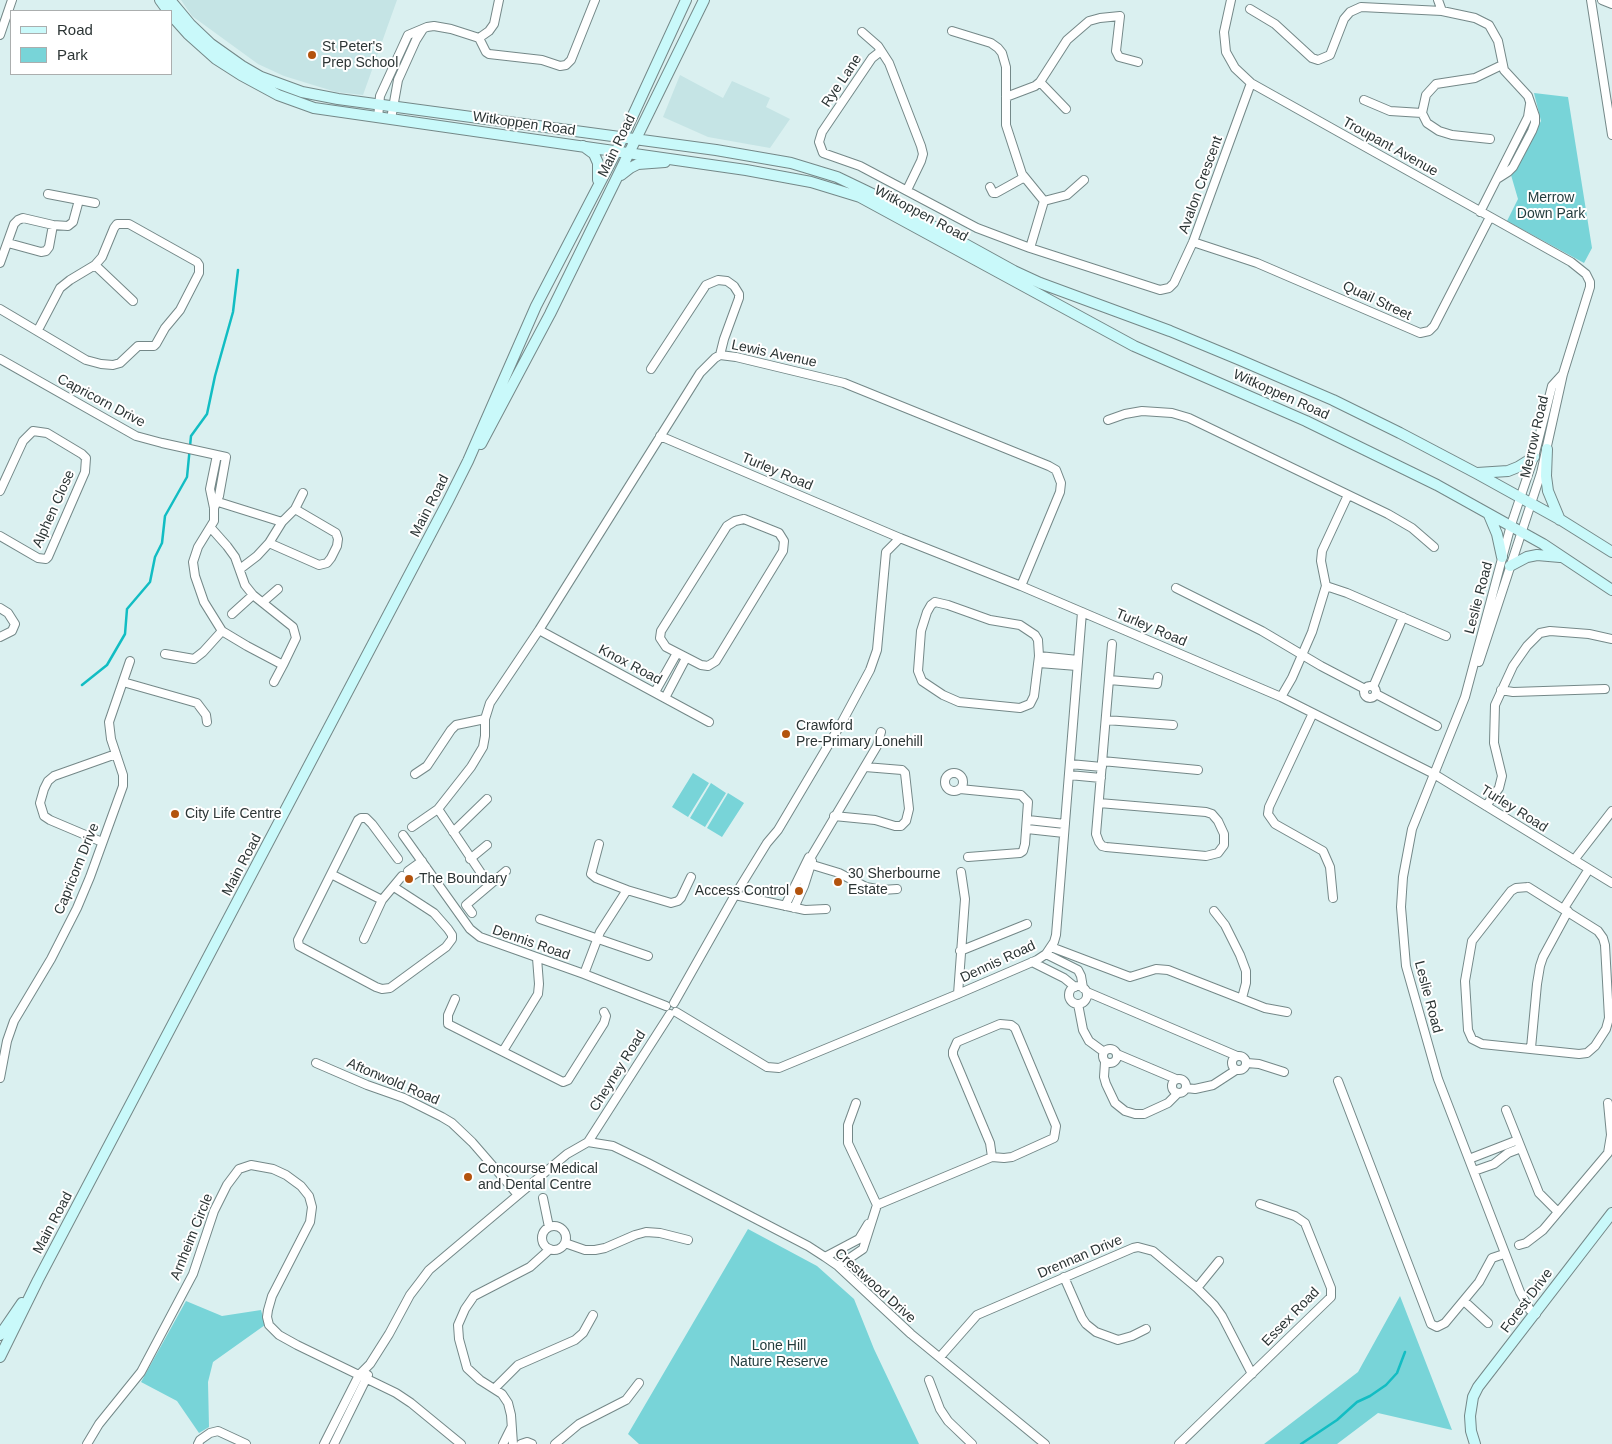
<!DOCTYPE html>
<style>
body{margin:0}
#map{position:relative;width:1612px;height:1444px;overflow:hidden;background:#daf0f0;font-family:Helvetica,sans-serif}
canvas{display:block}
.legend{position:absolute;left:10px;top:10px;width:162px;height:65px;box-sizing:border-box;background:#fff;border:1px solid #abaeae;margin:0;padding:6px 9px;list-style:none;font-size:15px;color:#2c3535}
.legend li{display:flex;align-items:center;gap:10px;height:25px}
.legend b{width:25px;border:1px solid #abaeae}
</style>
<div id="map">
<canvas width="1612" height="1444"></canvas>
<ul class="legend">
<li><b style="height:6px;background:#c9f9fa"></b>Road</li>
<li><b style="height:14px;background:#78d4d8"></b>Park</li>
</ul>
</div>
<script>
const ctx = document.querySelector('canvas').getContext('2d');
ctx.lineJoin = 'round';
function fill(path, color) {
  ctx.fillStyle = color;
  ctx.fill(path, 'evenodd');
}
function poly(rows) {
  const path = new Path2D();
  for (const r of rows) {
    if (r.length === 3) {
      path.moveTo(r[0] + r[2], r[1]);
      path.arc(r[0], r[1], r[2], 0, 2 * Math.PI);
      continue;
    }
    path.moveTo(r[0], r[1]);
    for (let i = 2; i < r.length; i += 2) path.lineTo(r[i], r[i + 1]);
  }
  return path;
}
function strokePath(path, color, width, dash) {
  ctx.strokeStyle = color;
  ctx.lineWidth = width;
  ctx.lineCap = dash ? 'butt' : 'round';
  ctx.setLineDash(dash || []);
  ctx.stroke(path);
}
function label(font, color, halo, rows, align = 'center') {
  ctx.font = font + ' Helvetica,sans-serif';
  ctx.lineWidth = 4;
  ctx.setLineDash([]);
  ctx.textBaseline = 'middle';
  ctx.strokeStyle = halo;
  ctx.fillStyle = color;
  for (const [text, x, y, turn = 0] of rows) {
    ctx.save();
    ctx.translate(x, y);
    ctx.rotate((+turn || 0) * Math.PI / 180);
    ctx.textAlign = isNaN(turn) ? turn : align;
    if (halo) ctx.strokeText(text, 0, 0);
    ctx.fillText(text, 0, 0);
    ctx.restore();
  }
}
fill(poly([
 [181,0,397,0,363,95,336,92,284,76,258,64,192,16],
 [680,75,723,98,732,81,770,98,766,107,790,119,770,148,708,137,663,117]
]), '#c5e4e5');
fill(poly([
 [1534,93,1568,97,1592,248,1584,263,1507,221,1518,199,1511,175,1541,121],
 [693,773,709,783,688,817,672,807],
 [711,783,726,793,705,827,690,818],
 [728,793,744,803,722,837,707,828],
 [748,1229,817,1266,854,1299,874,1349,919,1444,639,1444,628,1434],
 [1400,1296,1452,1430,1378,1413,1337,1444,1264,1444,1358,1372],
 [186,1301,222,1316,261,1310,265,1325,213,1362,208,1382,209,1427,199,1433,177,1401,141,1382]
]), '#78d4d8');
strokePath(poly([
 [82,685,107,665,125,634,127,609,150,582,155,557,162,543,165,516,187,477,191,436,207,414,215,376,233,312,238,270],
 [1301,1444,1337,1420,1357,1402,1370,1396,1386,1385,1397,1373,1405,1352]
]), '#12bdc3', 2.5);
strokePath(poly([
 [405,881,412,876]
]), '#b7cbcb', 8, [8, 4]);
const street = poly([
 [1231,0,1224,32,1226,52,1235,68,1251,83,1571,262,1586,274,1590,282,1590,287,1563,374,1541,473,1479,662],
 [1438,0,1442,11],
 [1591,0,1612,135],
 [1602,0,1612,4],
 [1250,9,1275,24,1312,58,1318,60,1330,55,1344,19,1350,12,1361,7,1442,11,1475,18,1489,25,1498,41,1504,70,1528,96,1535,116,1535,123,1532,131,1513,167,1508,172,1497,179],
 [952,31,991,43,998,48,1002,53,1006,67,1006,125,1022,174,1044,201],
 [862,32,878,46,889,63,921,146,923,154,921,161,907,190],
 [0,35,12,0],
 [479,38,486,52,489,54,542,60,560,66,566,65,571,60,595,0],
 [881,51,872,58,822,132,819,142,823,153,860,166,977,228,1030,248,1160,290,1169,288,1174,283,1193,242,1251,83],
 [1040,82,1066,109],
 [1006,97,1035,86,1040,82,1067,40,1089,21,1100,18,1120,16,1116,51,1119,57,1138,62],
 [1364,100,1390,111,1422,113],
 [378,118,380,96,408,35,427,27,434,26,451,29,479,38,489,31,494,24,499,0],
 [391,119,398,80,416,40,423,29],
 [1490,139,1452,135,1439,131,1427,123,1422,113,1426,95,1436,84,1475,78,1502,65],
 [990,187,993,193,996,193,1023,178],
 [48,194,95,203],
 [1044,201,1067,195,1084,180],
 [1480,212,1528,117,1530,104],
 [1193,242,1257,263,1420,333,1429,331,1434,326,1490,217],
 [8,243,41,252,46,251,49,247,53,225],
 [1030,248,1044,201],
 [0,263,14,224,18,220,23,218,53,225,68,226,73,222,79,200],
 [95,265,133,301],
 [0,309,86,360,101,364,113,365,120,363,138,346,154,346,156,344,165,328,180,310,199,273,199,265,197,262,129,224,117,224,114,228,102,257,95,265,70,280,60,288,38,330],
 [0,359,136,436,162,443,226,457,219,496,214,508],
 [651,369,706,285,718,280,727,281,734,286,739,294,739,298,724,339,720,355],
 [1108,420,1125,414,1142,411,1172,413,1189,418,1388,514,1412,528,1434,547],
 [660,436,900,538,1021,586,1281,697,1434,774,1612,883],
 [0,491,23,441,33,431,47,433,82,454,86,458,85,472,48,557,46,559,38,558,0,536],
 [215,501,282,522],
 [744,519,779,533,784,541,783,551,716,661,708,666,701,665,666,647,660,638,661,631,727,526,735,521,744,519],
 [211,528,227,546,235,557,245,585,253,595],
 [269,543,282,522,295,509],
 [240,569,257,556,269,543,319,565,327,563,331,558,337,546,338,539,336,533,295,509,303,493],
 [1326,586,1321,561,1322,551,1348,495],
 [1176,588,1262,631,1321,666,1365,689],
 [263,602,278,589],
 [935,602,948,605,990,620,1020,625,1035,635,1038,640,1039,656,1034,696,1030,704,1020,708,959,702,943,695,922,681,918,671,921,631,927,612,931,605,935,602],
 [0,608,8,613,15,624,12,631,0,637],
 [232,614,253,595,293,627,296,638,283,665],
 [539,630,709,722],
 [222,631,247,646,283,665,274,682],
 [165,654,194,659,203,652,222,631,204,602,195,576,193,562,198,547,214,521,214,508,210,489,217,455],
 [1039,656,1078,660],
 [1039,663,1077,666],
 [1109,680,1157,684,1158,677],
 [123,682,197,703,206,715,207,722],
 [1370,692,6],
 [1373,687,1403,617],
 [1501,690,1513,692,1605,689],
 [655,692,677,653],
 [1376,694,1437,726],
 [1281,697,1292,678,1312,632,1326,586,1347,593,1446,636],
 [665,698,686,658],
 [1313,713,1269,807,1268,814,1275,824,1323,851,1330,867,1333,898],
 [1106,720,1173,725],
 [1102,761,1198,770],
 [1070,764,1102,767],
 [954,782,9],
 [415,774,427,766,451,730,456,725,485,719],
 [1069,775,1101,778],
 [960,789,1021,795,1028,802,1025,844,1023,851,1020,853,968,857],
 [1099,803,1206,812,1212,814,1218,821,1224,834,1224,845,1218,853,1206,856,1106,847,1102,846,1099,842,1096,834,1112,644],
 [1486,806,1499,788,1502,776,1494,743,1495,705,1513,666,1527,646,1540,633,1550,631,1589,634,1612,639],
 [834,816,875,820,895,826,901,826,906,821,909,809,905,773,902,770,865,767],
 [1028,820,1065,824],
 [412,827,438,809],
 [1027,829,1064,833],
 [453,832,487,799],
 [403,835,470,929,480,937,584,974,666,1006],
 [102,842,50,820,44,816,40,803,44,789,48,781,54,776,116,754],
 [599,844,591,874,596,878,627,890],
 [470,859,487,845],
 [1574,860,1612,811],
 [806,863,839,873,866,887,882,890,897,889],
 [408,871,422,861],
 [331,874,358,820,361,818,366,818,372,824,398,859],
 [412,876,426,867],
 [489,885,438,809,471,767,483,747,485,736,485,719,490,703,539,630,700,373,715,358,720,355,736,357,844,383,1049,466,1056,470,1061,483,1060,492,1021,586],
 [1528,887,1598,931,1603,938,1605,945,1609,1018,1606,1029,1595,1046,1587,1053,1579,1054,1482,1044,1472,1039,1468,1030,1465,981,1472,941,1511,891,1516,888,1528,887],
 [735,895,805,910,826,909],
 [382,900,331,874,298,940,299,946,376,987,382,989,390,988,446,947,452,939,452,935,448,929,434,913,394,887],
 [785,906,809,857,811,857,877,746,881,732],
 [794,908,804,886,812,861],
 [1564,908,1589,869],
 [1214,911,1225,925,1240,955,1246,971,1246,983,1242,998],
 [472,913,466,905,506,871],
 [540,919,648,956],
 [364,939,382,900,402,876],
 [1051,947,1130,977,1156,969,1168,970,1265,1008,1287,1012],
 [960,951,1027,924],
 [1046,954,1078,970,1081,976,1083,988],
 [1032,962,1064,978,1075,987],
 [584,974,600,932,627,890,671,903,678,901,681,898,691,877],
 [1078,995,9],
 [1087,992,1237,1056],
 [958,994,965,899,961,872],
 [455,999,448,1015,448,1024,563,1082,568,1080,604,1023,606,1016,604,1012],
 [674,1003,735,895,767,843,778,830,842,722,870,670,877,650,886,552,900,538],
 [1078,1004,1083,1030,1089,1041,1104,1052],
 [676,1012,767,1067,779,1068,958,994,1037,960,1046,954,1054,942,1056,935,1082,612],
 [1531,1048,1537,984,1540,966,1543,957,1568,911],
 [1110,1056,7],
 [503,1051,538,994,539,984,537,958],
 [1117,1054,1176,1079],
 [1239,1063,7],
 [1105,1062,1104,1077,1106,1084,1115,1103,1125,1111,1135,1114,1144,1114,1168,1103,1178,1093],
 [316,1063,367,1085,404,1098,442,1117,452,1123,472,1142,518,1195],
 [1247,1063,1259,1064,1284,1072],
 [0,1078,7,1041,14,1021,51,959,77,908,90,877,123,786,123,775,111,739,109,722,130,661],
 [1179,1086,7],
 [1338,1081,1431,1324,1437,1327,1445,1323,1479,1282,1492,1258,1504,1254],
 [1186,1088,1195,1089,1213,1085,1236,1070],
 [856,1103,848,1125,848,1143,877,1205,992,1157,1004,1158,1012,1157,1054,1138,1056,1126,1015,1028,1011,1025,1000,1024,957,1042,953,1051,953,1055,990,1143,992,1157],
 [1506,1110,1539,1193,1558,1212],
 [588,1142,613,1146,648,1163,808,1246,825,1257,838,1266,911,1334,1045,1444],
 [1469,1159,1518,1140],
 [1474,1171,1494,1164,1508,1153,1521,1148],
 [543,1198,549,1227],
 [554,1238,12],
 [565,1243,585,1250,595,1250,605,1248,635,1235,646,1232,660,1233,688,1240],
 [1519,1245,1526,1243,1543,1230,1608,1153,1611,1135,1608,1103],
 [825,1257,859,1239,868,1224],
 [838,1266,863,1249,877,1205],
 [1064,1277,1082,1318,1086,1324,1096,1332,1118,1340,1132,1336,1146,1329],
 [1197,1288,1219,1261],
 [1464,1301,1488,1323],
 [1536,1314,1530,1310,1520,1292,1438,1079,1406,966,1401,907,1403,877,1412,829,1465,697,1511,525,1534,457,1552,386,1563,374],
 [940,1357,977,1315,1133,1248,1138,1247,1153,1251,1197,1288,1214,1305,1222,1316,1252,1374],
 [929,1380,940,1409,948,1421,972,1444],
 [495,1388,518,1365,575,1340,583,1333,593,1315],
 [87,1444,99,1424,141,1372,193,1274,214,1211,227,1185,239,1169,251,1165,273,1169,286,1175,301,1186,309,1196,312,1207,310,1222,272,1296,268,1310,267,1317,269,1325,279,1335,297,1345,396,1393,411,1403,461,1444],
 [198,1444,200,1440,210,1433,218,1431,246,1444],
 [324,1444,359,1375,370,1364,389,1334,410,1295,420,1282,429,1270,518,1195,567,1154,588,1142,670,1014],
 [334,1444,368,1375],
 [503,1444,511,1428],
 [513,1444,511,1415,508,1403,502,1394,480,1380,467,1368,459,1339,458,1325,465,1309,474,1296,530,1267,550,1249],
 [521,1444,527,1442,532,1444],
 [555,1444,579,1424,626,1400,639,1383],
 [1179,1444,1331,1297,1331,1288,1305,1223,1295,1216,1260,1204]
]);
const secondary = poly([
 [160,0,168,11],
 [170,0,190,24,211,44,242,66,261,77,302,92,338,99,716,150,791,163,837,177,887,201,1014,271,1040,283,1170,331,1240,360,1333,400,1400,433,1476,473,1561,520,1612,552],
 [171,15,188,34,216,59,241,75,278,95,314,108,746,170,811,182,860,197,1134,346,1306,421,1437,485,1543,544,1612,590],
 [583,146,594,154,598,163,598,180],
 [621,175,630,168,638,164,665,162],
 [481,444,550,314,704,0],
 [1547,449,1546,476,1548,491,1560,520],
 [1477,473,1508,471,1518,467,1534,457],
 [1489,515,1497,534,1502,557],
 [1510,566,1527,557,1537,555,1560,557],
 [0,1335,22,1303],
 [0,1357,38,1280,448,501,468,461,536,306,617,150,686,0],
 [1475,1444,1471,1431,1470,1416,1473,1397,1478,1387,1612,1213]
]);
strokePath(street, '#748888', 10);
strokePath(secondary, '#748888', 12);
strokePath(street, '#fff', 8);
strokePath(secondary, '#c9f9fa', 10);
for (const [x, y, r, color] of [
 [312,55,5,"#b3530d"],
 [786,734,5,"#b3530d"],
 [175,814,5,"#b3530d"],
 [409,879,5,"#b3530d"],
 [838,882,5,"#b3530d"],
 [799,891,5,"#b3530d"],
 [468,1177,5,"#b3530d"]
]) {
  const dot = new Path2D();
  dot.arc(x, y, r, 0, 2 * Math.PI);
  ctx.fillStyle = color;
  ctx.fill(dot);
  strokePath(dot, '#fff', 2);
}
label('14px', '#2c3535', '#fff', [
 ["St Peter's",322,47],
 ["Prep School",322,63],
 ["Crawford",796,726],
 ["Pre-Primary Lonehill",796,742],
 ["City Life Centre",185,814],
 ["30 Sherbourne",848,874],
 ["Estate",848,890],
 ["The Boundary",419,879],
 ["Access Control",789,891,"right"],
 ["Concourse Medical",478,1169],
 ["and Dental Centre",478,1185]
], 'left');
label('14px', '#2c3535', '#fff', [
 ["Rye Lane",842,81,-56],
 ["Witkoppen Road",524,124,8],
 ["Main Road",617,146,-64],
 ["Troupant Avenue",1390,147,29],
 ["Avalon Crescent",1201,185,-70],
 ["Witkoppen Road",921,214,28],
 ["Quail Street",1377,301,25],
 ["Lewis Avenue",774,354,12],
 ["Witkoppen Road",1281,395,24],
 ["Capricorn Drive",101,401,28],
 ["Merrow Road",1535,437,-77],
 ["Turley Road",777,472,23],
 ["Main Road",430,506,-63],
 ["Alphen Close",54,509,-66],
 ["Leslie Road",1479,598,-75],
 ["Turley Road",1151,628,23],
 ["Knox Road",630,665,28],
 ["Turley Road",1514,809,32],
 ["Main Road",242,865,-62],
 ["Capricorn Drive",77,869,-68],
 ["Dennis Road",531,943,19],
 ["Dennis Road",998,962,-25],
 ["Leslie Road",1428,997,75],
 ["Cheyney Road",618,1071,-58],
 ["Aftonwold Road",393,1082,23],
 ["Main Road",53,1223,-62],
 ["Arnheim Circle",192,1237,-68],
 ["Drennan Drive",1080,1257,-23],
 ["Crestwood Drive",875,1286,42],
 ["Forest Drive",1527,1301,-53],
 ["Essex Road",1291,1317,-46]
]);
label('14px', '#253e3f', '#fff', [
 ["Merrow",1551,198],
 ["Down Park",1551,214],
 ["Lone Hill",779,1346],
 ["Nature Reserve",779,1362]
]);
</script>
